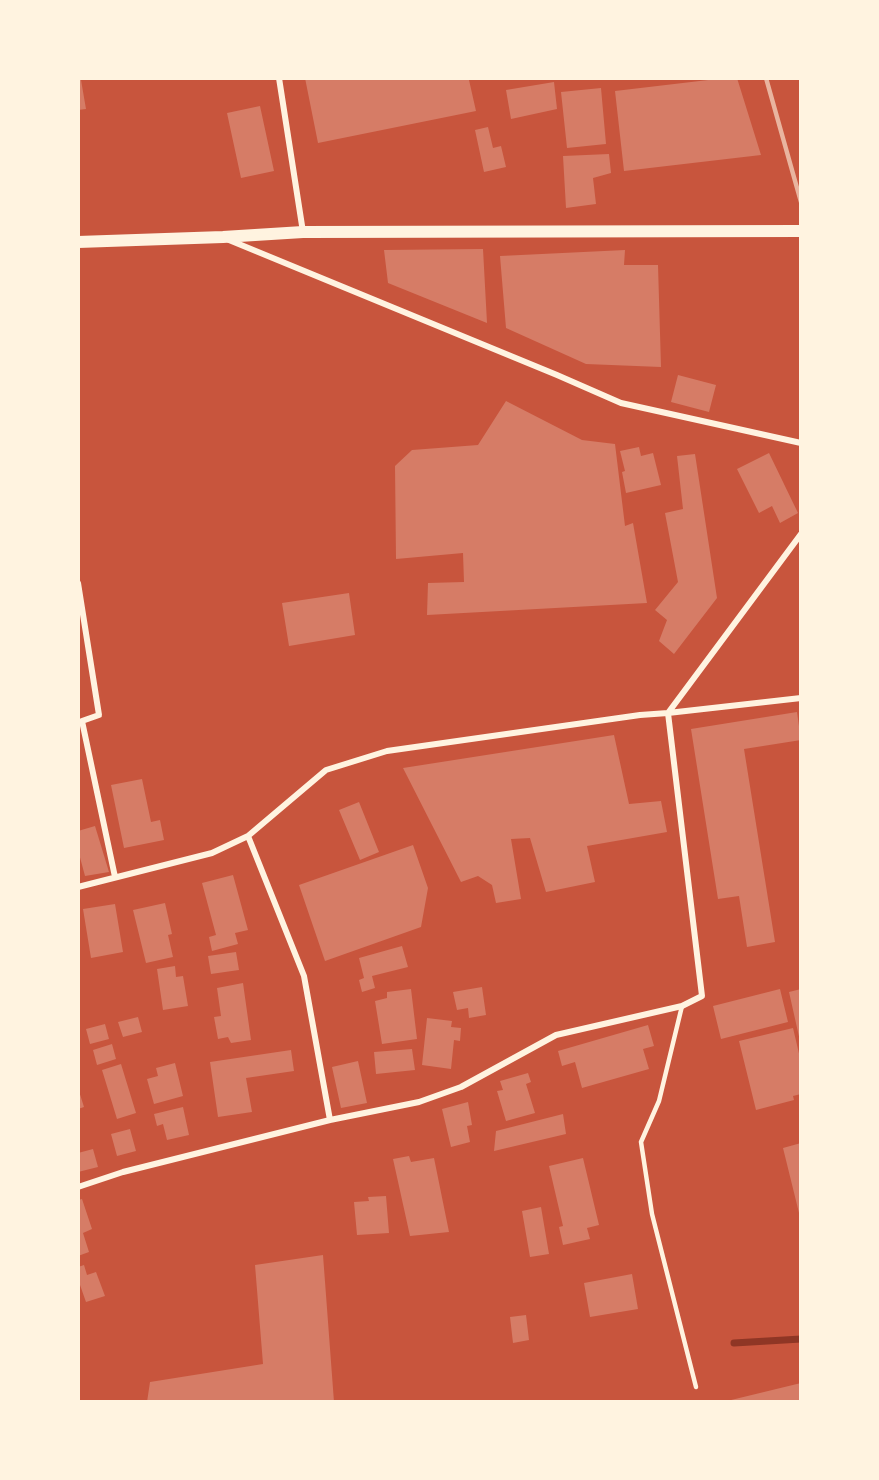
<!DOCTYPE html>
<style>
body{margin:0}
#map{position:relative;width:879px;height:1480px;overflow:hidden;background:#c8553d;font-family:Commissioner,sans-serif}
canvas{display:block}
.frame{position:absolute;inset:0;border:80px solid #fff3e0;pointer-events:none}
</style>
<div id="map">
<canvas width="879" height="1480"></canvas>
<div class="frame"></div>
</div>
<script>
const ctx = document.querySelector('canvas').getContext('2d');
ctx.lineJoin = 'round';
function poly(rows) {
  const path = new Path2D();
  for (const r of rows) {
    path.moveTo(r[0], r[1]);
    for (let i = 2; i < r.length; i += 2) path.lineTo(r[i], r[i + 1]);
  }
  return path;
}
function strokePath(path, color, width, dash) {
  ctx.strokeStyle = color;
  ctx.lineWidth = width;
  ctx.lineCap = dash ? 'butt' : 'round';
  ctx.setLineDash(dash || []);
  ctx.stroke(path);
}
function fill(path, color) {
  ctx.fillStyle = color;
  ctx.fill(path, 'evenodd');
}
strokePath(poly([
 [734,1343,801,1339]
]), '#8f3625', 7);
fill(poly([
 [305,78,475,78,469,80,476,111,318,143],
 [725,78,737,78,761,155,624,171,615,91],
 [78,80,81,80,86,109,78,110],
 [554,82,557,109,511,119,506,90],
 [601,88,606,144,567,148,561,92],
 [260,106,274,171,241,178,227,113],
 [488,127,493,148,501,146,506,167,484,172,475,130],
 [609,154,611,173,593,178,596,204,566,208,563,156],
 [483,249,487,323,388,283,384,250],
 [625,250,624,265,658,265,661,367,586,364,506,328,500,256],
 [678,375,716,385,709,412,671,402],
 [506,401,582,440,615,444,625,526,633,523,647,603,427,615,428,583,464,582,463,553,396,559,395,466,412,450,478,445],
 [639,447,641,456,653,453,661,485,626,493,622,472,625,471,620,451],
 [769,453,798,513,780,523,772,506,759,513,737,469],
 [695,454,717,598,674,654,659,641,667,620,655,610,678,582,665,513,683,509,677,456],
 [349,593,355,635,289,646,282,603],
 [797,712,801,740,744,749,775,942,747,947,739,896,718,899,691,729],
 [614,735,629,804,661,801,667,832,587,846,595,882,546,892,530,838,511,839,521,899,496,903,492,885,478,876,461,882,403,768],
 [142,779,151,822,160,820,164,840,124,848,111,785],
 [359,802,379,852,360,860,339,810],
 [95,826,109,872,85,876,78,850,78,831],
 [413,845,428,888,421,927,325,961,299,885],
 [233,875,248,930,235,933,238,944,212,951,209,937,216,935,202,883],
 [165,903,172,934,168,935,173,957,146,963,133,910],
 [115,904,123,952,91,958,83,909],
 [402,946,408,967,372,976,375,988,362,992,359,980,364,978,359,958],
 [236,952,239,970,211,974,208,956],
 [175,966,176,977,183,976,188,1006,163,1010,157,969],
 [243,983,251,1040,231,1043,228,1037,218,1039,214,1017,221,1016,217,988],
 [482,987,486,1015,469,1018,468,1008,457,1010,453,992],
 [411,989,417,1039,382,1044,375,1001,387,998,387,992],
 [780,989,788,1022,721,1039,713,1006],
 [801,989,801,1041,800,1041,789,992],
 [138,1017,142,1032,123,1037,118,1022],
 [427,1018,452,1021,451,1027,461,1028,460,1041,454,1040,451,1069,422,1065],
 [105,1024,109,1039,90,1044,86,1029],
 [648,1025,654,1046,643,1049,649,1069,582,1088,575,1062,562,1066,558,1051],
 [793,1028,801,1062,801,1094,793,1096,794,1100,756,1110,739,1041],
 [112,1044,116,1059,97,1065,93,1050],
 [412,1049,415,1070,376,1074,374,1052],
 [291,1050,294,1071,246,1078,252,1112,218,1117,210,1062],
 [358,1061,367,1103,341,1108,332,1067],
 [175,1063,183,1096,154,1104,147,1079,158,1076,156,1068],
 [121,1064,136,1113,117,1119,102,1070],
 [528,1073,531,1082,526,1084,535,1113,506,1121,497,1091,503,1090,500,1081],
 [78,1088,84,1107,78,1109],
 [468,1102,472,1125,467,1126,470,1142,451,1147,442,1109],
 [183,1107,189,1135,167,1140,163,1124,157,1126,154,1114],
 [563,1114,566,1134,494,1151,496,1131],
 [130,1129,136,1151,117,1156,111,1134],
 [801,1143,801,1217,800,1217,783,1148],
 [93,1149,98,1167,78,1172,78,1153],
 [409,1156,411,1162,434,1158,449,1232,410,1236,393,1159],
 [583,1158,599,1225,587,1228,590,1239,563,1245,559,1227,563,1226,549,1166],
 [386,1196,389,1233,357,1235,354,1202,369,1201,368,1197],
 [82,1199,92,1229,83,1233,89,1252,78,1256,78,1200],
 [541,1207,549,1254,530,1257,522,1211],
 [323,1255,334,1402,237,1402,237,1401,147,1402,150,1382,263,1364,255,1265],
 [84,1265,87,1275,96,1272,105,1296,86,1302,80,1285,78,1285,78,1267],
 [632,1274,638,1309,590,1317,584,1283],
 [526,1315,529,1340,513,1343,510,1317],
 [801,1383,801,1402,727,1402,727,1401]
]), '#d67c66');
strokePath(poly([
 [682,1006,659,1101,641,1142,652,1214,696,1387]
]), '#fff3e0', 4.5);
strokePath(poly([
 [279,78,303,232],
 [229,240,557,375,621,403,801,443],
 [78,583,99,715,82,721,115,877],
 [248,836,304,976,330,1120],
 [78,887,212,853,248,836,326,770,387,751,640,715,668,713,801,698],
 [78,1187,123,1172,330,1120,419,1102,461,1087,556,1035,682,1006,702,996,668,713,801,534]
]), '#fff3e0', 6);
strokePath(poly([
 [78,242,223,237,303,232,801,231]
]), '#fff3e0', 12);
strokePath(poly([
 [766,78,801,202]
]), '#e9b49f', 4.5);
</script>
